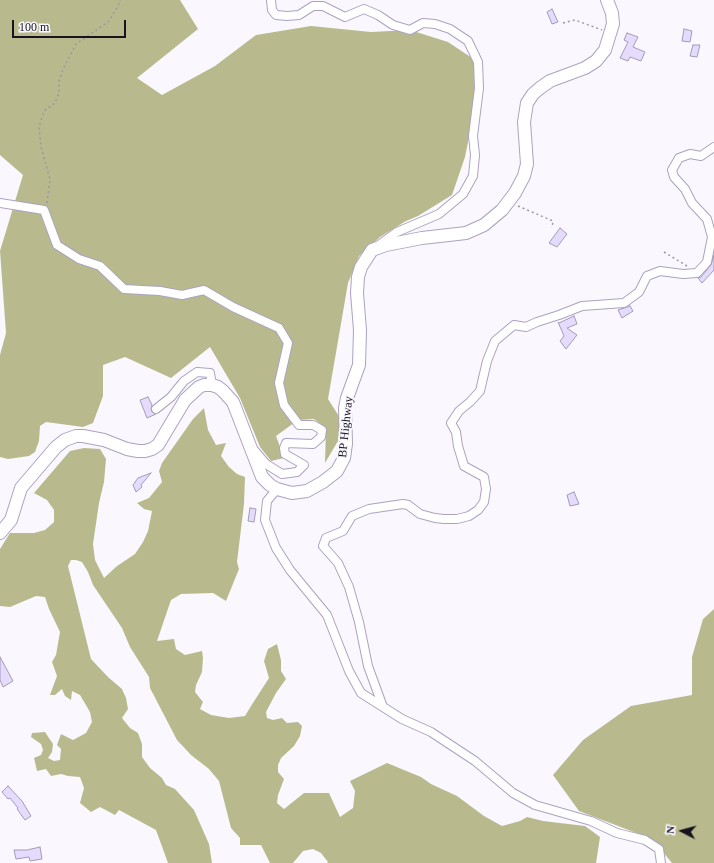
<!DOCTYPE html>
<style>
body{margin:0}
#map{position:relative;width:714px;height:863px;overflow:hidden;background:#faf8fe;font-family:Georgia,serif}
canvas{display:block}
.north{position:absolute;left:662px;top:811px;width:40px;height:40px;-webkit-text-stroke:3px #faf8fe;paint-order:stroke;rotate:276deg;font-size:11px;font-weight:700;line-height:16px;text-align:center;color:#17141f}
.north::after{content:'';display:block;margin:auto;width:14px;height:18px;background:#17141f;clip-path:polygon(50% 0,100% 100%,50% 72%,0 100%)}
.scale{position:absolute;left:12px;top:20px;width:114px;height:18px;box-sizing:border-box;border:2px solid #17141f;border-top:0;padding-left:5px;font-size:12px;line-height:14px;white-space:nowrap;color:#17141f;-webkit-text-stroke:3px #faf8fe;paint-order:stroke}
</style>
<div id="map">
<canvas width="714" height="863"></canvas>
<div class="north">N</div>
<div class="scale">100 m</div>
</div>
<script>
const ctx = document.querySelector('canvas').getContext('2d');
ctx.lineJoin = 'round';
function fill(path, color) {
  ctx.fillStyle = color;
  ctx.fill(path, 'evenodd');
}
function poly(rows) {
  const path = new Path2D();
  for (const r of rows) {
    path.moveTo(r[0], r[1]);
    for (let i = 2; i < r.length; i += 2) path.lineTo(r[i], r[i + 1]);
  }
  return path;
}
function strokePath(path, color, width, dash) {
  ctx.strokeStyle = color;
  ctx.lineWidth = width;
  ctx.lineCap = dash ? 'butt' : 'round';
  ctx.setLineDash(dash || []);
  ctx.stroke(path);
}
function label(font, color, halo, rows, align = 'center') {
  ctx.font = font + ' Georgia,serif';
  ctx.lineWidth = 4;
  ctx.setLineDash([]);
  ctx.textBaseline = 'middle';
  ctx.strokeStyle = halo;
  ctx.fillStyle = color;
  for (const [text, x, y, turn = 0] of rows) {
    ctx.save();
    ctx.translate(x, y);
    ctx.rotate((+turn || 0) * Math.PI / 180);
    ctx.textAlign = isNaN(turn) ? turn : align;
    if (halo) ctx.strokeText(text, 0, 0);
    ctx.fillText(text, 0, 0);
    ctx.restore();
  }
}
fill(poly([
 [0,0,180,0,198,29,137,78,162,95,215,66,256,35,311,26,371,32,410,30,448,42,478,62,477,97,465,157,452,195,418,216,406,221,380,237,359,256,348,283,328,399,342,421,338,441,325,463,326,428,314,419,298,420,276,436,284,458,271,461,260,447,240,398,210,347,171,378,125,357,103,365,103,396,93,423,83,427,46,422,40,426,39,441,35,452,29,456,8,459,0,457,0,355,6,333,0,251,23,175,0,155],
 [204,408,208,430,216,445,226,443,221,456,229,467,237,474,245,477,244,504,237,562,239,569,226,601,213,593,181,594,171,600,157,641,174,639,176,649,185,655,202,651,203,658,202,672,196,685,195,692,203,702,200,709,211,715,229,718,245,716,251,706,269,678,264,661,268,649,277,644,281,660,281,671,286,679,276,693,266,712,267,718,273,720,282,718,287,723,298,722,302,726,300,736,294,746,281,758,278,765,278,772,284,779,278,795,277,803,284,809,304,793,329,793,340,817,353,808,355,791,350,781,387,763,421,777,431,784,457,796,484,816,502,826,520,821,527,817,543,821,585,826,600,837,596,863,327,863,328,862,321,853,313,849,303,851,293,863,270,863,261,845,240,845,240,838,231,828,219,781,209,769,191,755,177,740,150,688,149,677,130,647,122,628,93,585,88,572,82,562,76,560,71,560,68,566,91,659,108,677,122,689,126,698,128,709,122,718,130,728,138,733,142,744,142,757,150,768,162,778,166,785,175,789,194,810,209,844,212,863,168,863,156,830,119,810,115,815,100,807,91,812,80,803,84,788,80,777,68,776,61,774,51,776,46,769,37,771,34,758,41,755,43,750,41,744,31,737,32,733,45,732,53,744,52,752,48,758,54,761,60,760,61,749,57,745,61,734,73,740,86,733,92,722,90,712,80,695,72,691,71,700,65,696,62,689,55,695,50,695,57,676,52,662,56,655,60,632,49,609,45,597,36,596,10,607,0,606,0,549,10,533,34,533,45,530,54,522,54,510,47,500,34,493,70,451,84,448,100,449,106,459,104,482,99,503,93,544,95,560,104,578,117,566,135,554,143,542,148,531,152,511,144,509,137,503,149,498,162,482,159,471,162,463,193,419],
 [714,609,714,863,672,863,652,839,579,811,553,775,583,740,631,706,692,695,692,657,703,619]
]), '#b8ba8d');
const building = poly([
 [552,9,558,22,552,24,547,12,552,9],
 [684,29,692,31,690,42,682,41,684,29],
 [627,33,638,37,633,47,645,52,641,61,630,57,628,61,620,58,628,42,624,40,627,33],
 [693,45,700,45,697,57,690,56,693,45],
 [560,228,567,234,557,247,549,243,560,228],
 [714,255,714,270,702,283,698,278,701,277,711,265,714,255],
 [630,306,633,311,622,318,618,310,630,306],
 [574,316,577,324,567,328,577,335,566,349,560,341,564,336,558,322,559,323,574,316],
 [148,397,152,405,151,409,152,412,156,414,147,418,140,400,148,397],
 [151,473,141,485,142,487,136,492,133,485,138,478,151,473],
 [574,492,579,504,570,506,567,495,574,492],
 [250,508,256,509,254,522,248,521,250,508],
 [0,657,13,681,3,687,0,680,0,657],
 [8,786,22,801,31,816,25,820,17,809,18,808,10,798,8,799,2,792,8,786],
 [40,847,42,859,30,861,29,857,16,859,14,850,27,850,40,847]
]);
fill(building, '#e5dbfd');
strokePath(building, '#a39ab9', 1);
const minor = poly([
 [271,0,272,10,276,15,287,16,299,15,313,6,323,6,345,17,364,9,378,15,393,25,410,30,423,23,435,24,450,29,468,41,478,62,479,88,473,136,475,155,473,176,463,194,439,214,397,232,379,245],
 [0,203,44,210,57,245,79,259,100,266,124,289,160,291,182,295,204,290,233,307,279,328,288,343,279,383,284,405,299,425,313,425,322,430,321,437,313,444,286,443,284,448,285,454,304,465,297,472,282,474,266,464,255,451],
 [156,409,171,397,184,381,197,372,210,373,212,385],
 [277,489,267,501,265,520,276,548,290,570,327,615,349,671,361,693,402,719,431,732,475,761,513,793,535,805,591,821,617,833,645,840,659,849,661,863],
 [383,707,368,666,359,622,349,587,338,563,323,546,326,538,343,531,352,516,369,509,403,504,408,505,420,514,435,518,444,519,457,519,469,516,478,510,484,502,486,489,484,477,464,466,458,446,456,432,451,423,459,411,470,402,480,391,487,361,495,341,514,325,526,327,537,322,559,315,582,306,624,303,639,292,647,276,660,271,683,274,697,273,707,262,712,237,707,219,692,203,685,189,674,177,672,170,679,158,690,154,701,156,714,147]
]);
const highway = poly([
 [0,533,11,520,21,488,56,447,65,440,76,436,83,436,104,440,127,449,138,451,145,451,152,449,158,445,185,400,199,387,204,385,212,385,218,387,223,391,233,402,262,477,270,485,277,489,292,493,307,491,323,482,337,471,344,458,346,444,345,408,347,398,359,365,360,330,357,293,358,277,361,267,372,250,386,245,422,238,466,233,484,225,502,210,515,193,524,176,527,164,524,122,527,103,533,94,540,88,550,81,585,68,596,61,605,50,613,24,612,13,607,0]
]);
strokePath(minor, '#aca2c1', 10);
strokePath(highway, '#aca2c1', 14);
strokePath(poly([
 [563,23,575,20,602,30],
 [47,203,50,179,41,147,39,127,44,111,55,103,59,93,59,82,63,69,76,44,108,22,118,6,120,0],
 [518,206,553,221,552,228],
 [664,252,687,266]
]), '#9a98a0', 1.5, [2, 3]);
strokePath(minor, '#fff', 8);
strokePath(highway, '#fff', 12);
label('12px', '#17141f', '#faf8fe', [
 ["BP Highway",346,427,-84]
]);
</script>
